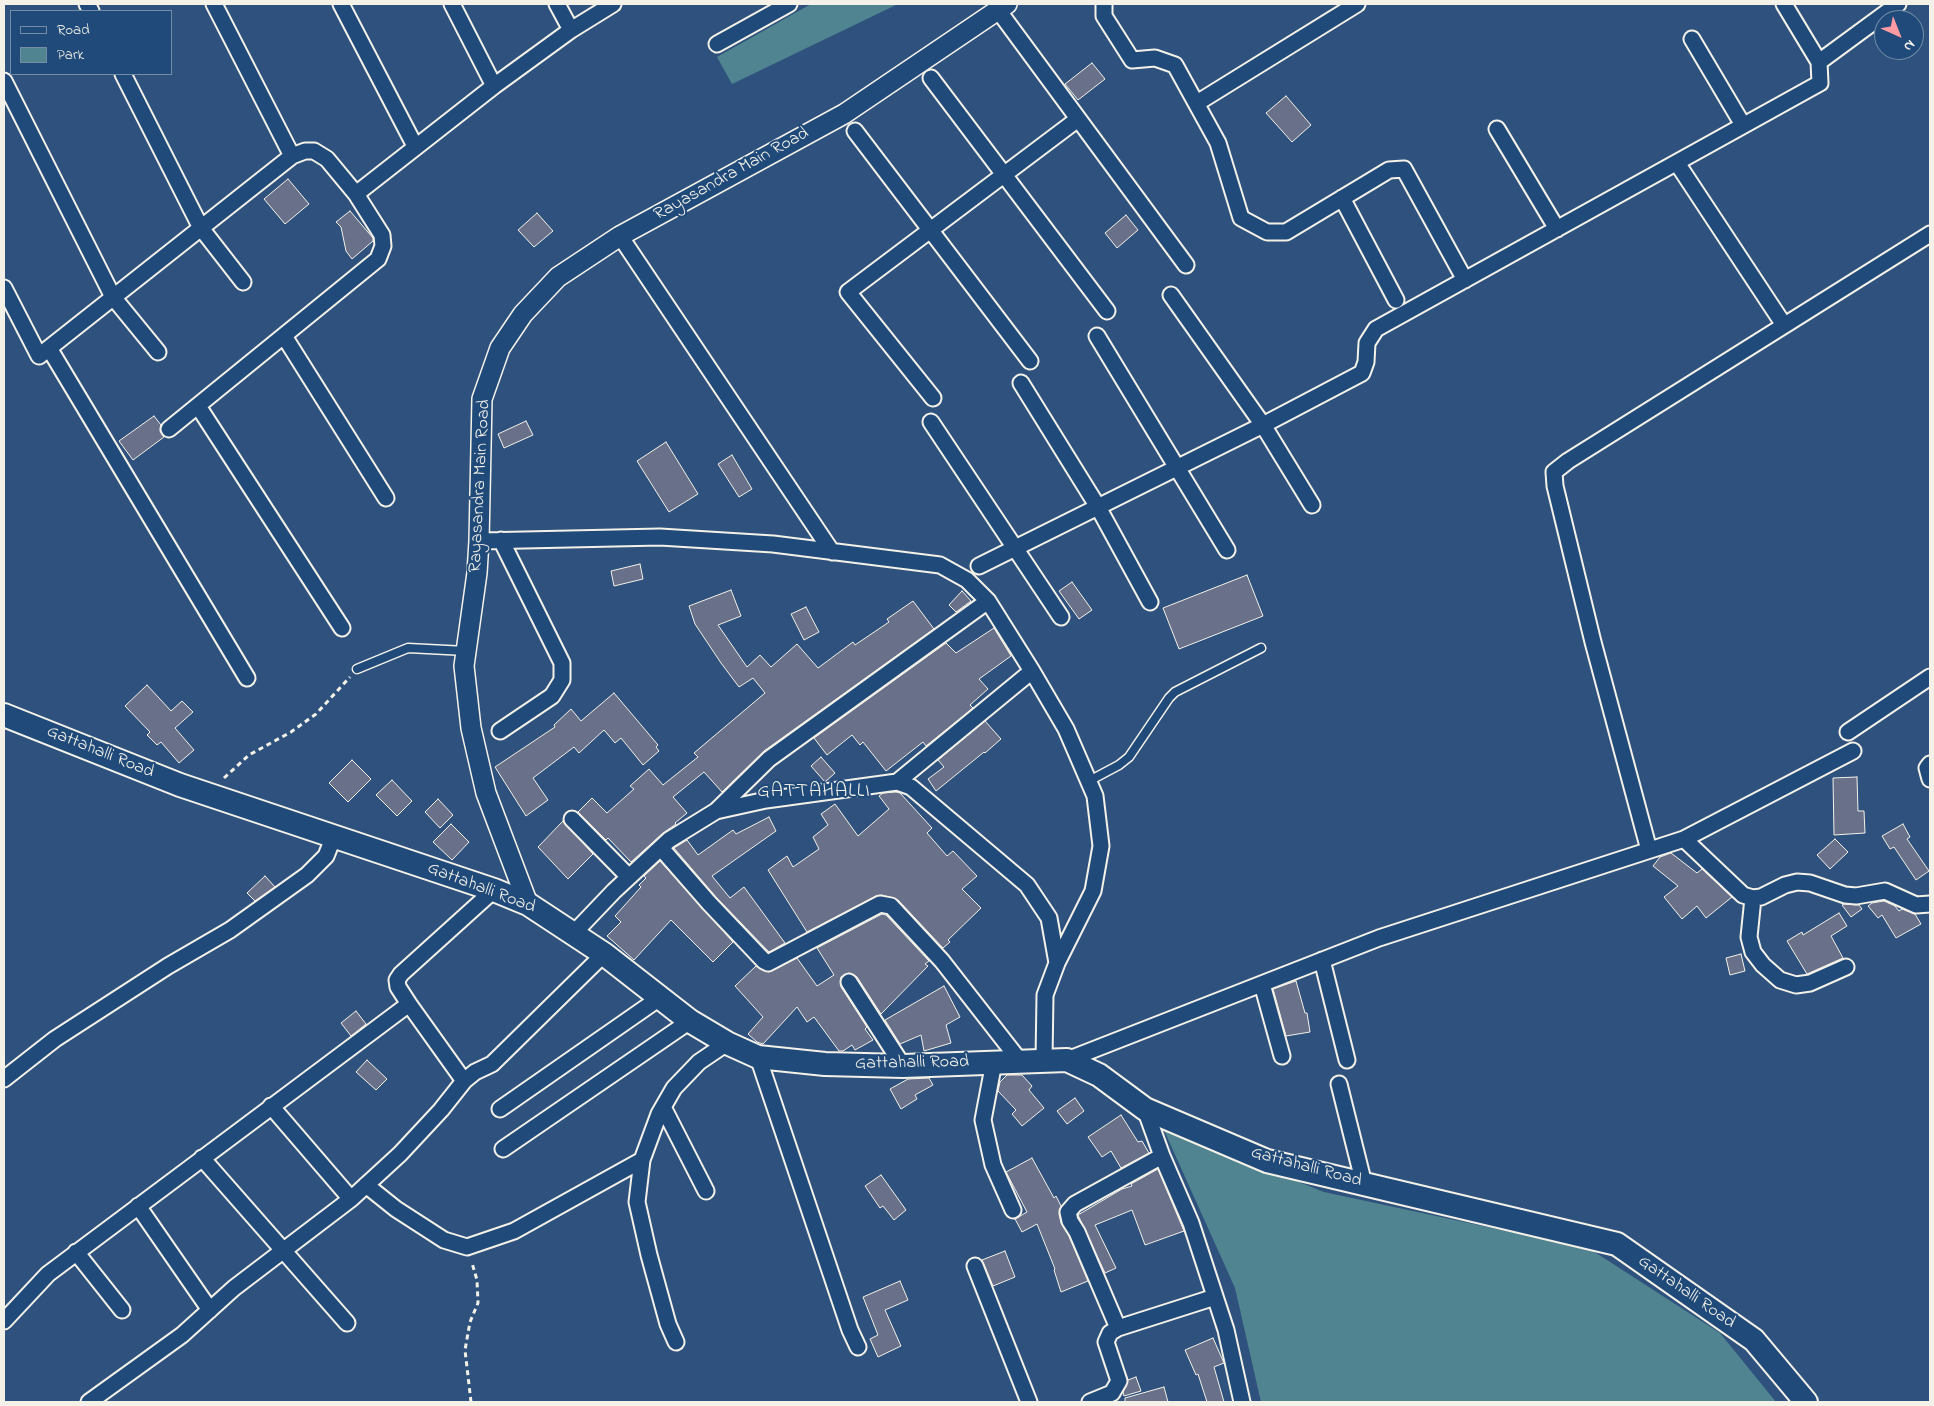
<!DOCTYPE html>
<style>
body{margin:0}
#map{position:relative;width:1934px;height:1406px;overflow:hidden;background:#2e527d;font-family:"Indie Flower",sans-serif}
canvas{display:block}
.frame{position:absolute;inset:0;border:5px solid #f4f1e8;pointer-events:none}
.legend{position:absolute;left:10px;top:10px;width:162px;height:65px;box-sizing:border-box;background:#1f4a7a;border:1px solid #748da6;margin:0;padding:6px 9px;list-style:none;font-size:15px;color:#f4f1e8}
.legend li{display:flex;align-items:center;gap:10px;height:25px}
.legend b{width:25px;border:1px solid #748da6}
.north{position:absolute;left:1874px;top:10px;width:50px;height:50px;box-sizing:border-box;background:#1f4a7a;border:1px solid #748da6;border-radius:50%;rotate:136deg;font-size:14px;font-weight:700;line-height:20px;text-align:center;color:#f4f1e8}
.north::after{content:'';display:block;margin:auto;width:18px;height:22px;background:#ff9aa2;clip-path:polygon(50% 0,100% 100%,50% 72%,0 100%)}
</style>
<div id="map">
<canvas width="1934" height="1406"></canvas>
<div class="frame"></div>
<ul class="legend">
<li><b style="height:6px;background:#1f4a7a"></b>Road</li>
<li><b style="height:14px;background:#508490"></b>Park</li>
</ul>
<div class="north">N</div>
</div>
<script>
const ctx = document.querySelector('canvas').getContext('2d');
ctx.lineJoin = 'round';
function fill(path, color) {
  ctx.fillStyle = color;
  ctx.fill(path, 'evenodd');
}
function poly(rows) {
  const path = new Path2D();
  for (const r of rows) {
    path.moveTo(r[0], r[1]);
    for (let i = 2; i < r.length; i += 2) path.lineTo(r[i], r[i + 1]);
  }
  return path;
}
function strokePath(path, color, width, dash) {
  ctx.strokeStyle = color;
  ctx.lineWidth = width;
  ctx.lineCap = dash ? 'butt' : 'round';
  ctx.setLineDash(dash || []);
  ctx.stroke(path);
}
function label(font, color, halo, rows, align = 'center') {
  ctx.font = font + ' "Indie Flower",sans-serif';
  ctx.lineWidth = 4;
  ctx.setLineDash([]);
  ctx.textBaseline = 'middle';
  ctx.strokeStyle = halo;
  ctx.fillStyle = color;
  for (const [text, x, y, turn = 0] of rows) {
    ctx.save();
    ctx.translate(x, y);
    ctx.rotate((+turn || 0) * Math.PI / 180);
    ctx.textAlign = isNaN(turn) ? turn : align;
    if (halo) ctx.strokeText(text, 0, 0);
    ctx.fillText(text, 0, 0);
    ctx.restore();
  }
}
fill(poly([
 [811,4,898,4,732,84,717,57],
 [1163,1128,1324,1192,1590,1249,1720,1333,1776,1402,1261,1402,1235,1288]
]), '#508490');
const building = poly([
 [1092,63,1105,79,1078,100,1065,84,1092,63],
 [1286,96,1311,125,1292,142,1266,113,1286,96],
 [288,179,309,204,285,224,264,199,288,179],
 [350,211,373,238,373,241,352,259,346,251,341,227,336,222,350,211],
 [537,213,553,231,534,247,518,230,537,213],
 [1126,215,1138,230,1117,248,1105,233,1126,215],
 [154,416,161,425,160,431,164,437,133,460,119,441,154,416],
 [526,421,533,435,504,448,498,434,526,421],
 [666,442,698,494,669,512,637,461,666,442],
 [732,455,752,489,739,497,718,464,732,455],
 [640,564,643,579,614,586,611,571,640,564],
 [1247,575,1263,616,1179,649,1163,608,1247,575],
 [1072,582,1092,610,1079,619,1059,591,1072,582],
 [731,590,741,616,718,625,747,667,760,655,771,667,797,644,818,668,853,642,855,645,889,622,887,619,913,601,934,629,764,751,722,792,704,772,673,797,687,813,675,823,676,824,663,833,631,862,608,838,606,840,578,812,592,798,607,813,634,789,630,786,649,769,663,785,698,757,694,753,765,693,753,678,739,687,721,663,695,624,689,606,731,590],
 [962,591,971,601,956,612,949,605,962,591],
 [806,607,819,632,804,640,791,614,806,607],
 [994,628,1011,656,979,679,988,689,970,705,973,708,926,746,923,742,886,771,863,742,860,745,852,735,827,755,814,738,946,643,956,653,994,628],
 [147,685,171,711,182,701,193,712,175,728,194,750,179,763,161,742,157,745,147,735,150,732,125,706,147,685],
 [614,693,658,745,656,747,659,751,643,765,621,738,615,743,604,730,579,753,574,747,533,778,548,800,526,816,495,767,555,727,554,725,571,709,581,721,614,693],
 [985,721,1001,739,985,753,984,752,936,791,928,779,944,767,938,760,985,721],
 [821,757,835,773,825,782,811,766,821,757],
 [352,760,371,779,348,802,329,783,352,760],
 [1857,777,1858,811,1864,811,1865,833,1834,835,1833,778,1857,777],
 [392,780,412,801,397,816,376,795,392,780],
 [896,792,900,793,932,828,927,833,947,856,953,851,977,876,962,889,981,908,948,940,950,942,943,948,898,900,882,895,876,896,807,932,768,870,787,856,793,867,819,849,813,837,828,825,821,814,835,804,858,836,889,809,879,796,883,793,896,792],
 [438,799,453,815,440,828,425,812,438,799],
 [769,817,776,831,712,876,730,898,744,887,785,943,769,952,716,897,674,848,687,840,698,855,733,830,736,834,769,817],
 [563,821,593,854,568,879,538,847,563,821],
 [451,824,469,842,452,860,433,842,451,824],
 [1903,824,1910,837,1907,839,1929,871,1916,880,1894,847,1890,849,1882,836,1903,824],
 [1835,839,1848,852,1830,869,1817,855,1835,839],
 [1671,853,1697,873,1702,869,1732,897,1706,918,1697,906,1682,919,1664,897,1678,886,1653,866,1660,857,1671,853],
 [660,861,733,942,713,962,671,920,634,960,607,936,621,922,615,916,641,887,639,885,646,878,644,876,660,861],
 [265,876,275,887,255,901,247,893,265,876],
 [1884,901,1895,906,1899,911,1902,909,1915,914,1921,924,1896,938,1882,915,1878,918,1868,906,1872,903,1884,901],
 [1844,904,1859,905,1862,909,1851,917,1842,905,1844,904],
 [1839,913,1847,926,1831,936,1843,958,1807,974,1787,941,1802,932,1803,935,1839,913],
 [882,914,886,915,929,961,925,964,928,966,881,1014,857,977,849,973,841,977,841,987,867,1027,865,1029,873,1040,855,1050,852,1045,843,1051,839,1051,814,1017,807,1022,797,1007,763,1044,757,1042,748,1034,763,1017,735,986,756,966,769,972,797,958,817,986,834,975,817,948,882,914],
 [1741,954,1745,971,1730,975,1726,958,1741,954],
 [1296,981,1305,1013,1307,1013,1310,1032,1286,1036,1273,989,1296,981],
 [944,986,960,1017,946,1025,951,1043,924,1051,921,1035,900,1044,885,1020,944,986],
 [356,1011,366,1024,351,1036,341,1023,356,1011],
 [367,1060,387,1079,376,1090,356,1072,367,1060],
 [1007,1075,1022,1075,1032,1086,1029,1090,1044,1108,1022,1126,1012,1114,1016,1110,998,1091,1000,1082,1007,1075],
 [929,1078,933,1085,915,1095,917,1099,901,1109,890,1089,908,1079,929,1078],
 [1075,1098,1084,1111,1067,1124,1057,1111,1075,1098],
 [1121,1115,1138,1142,1142,1141,1149,1153,1121,1168,1111,1151,1102,1157,1088,1137,1121,1115],
 [1032,1158,1054,1198,1056,1196,1061,1206,1059,1214,1061,1223,1069,1236,1088,1281,1061,1292,1054,1270,1055,1269,1037,1224,1022,1232,1015,1219,1027,1212,1006,1172,1032,1158],
 [1158,1169,1184,1231,1145,1245,1132,1210,1095,1225,1116,1268,1105,1273,1078,1215,1122,1189,1132,1186,1131,1184,1158,1169],
 [881,1175,906,1210,894,1220,883,1206,880,1208,865,1186,881,1175],
 [1005,1251,1015,1277,993,1286,982,1260,1005,1251],
 [900,1281,908,1300,885,1310,901,1346,878,1357,870,1339,878,1335,863,1297,900,1281],
 [1213,1338,1224,1363,1214,1367,1224,1402,1207,1402,1198,1374,1196,1375,1185,1350,1213,1338],
 [1136,1377,1141,1391,1124,1396,1123,1392,1128,1380,1136,1377],
 [1164,1387,1168,1402,1125,1402,1125,1398,1164,1387]
]);
fill(building, '#687189');
strokePath(building, '#f4f1e8', 1);
const service = poly([
 [357,669,408,648,466,651],
 [1089,781,1119,765,1129,757,1169,698,1175,692,1261,648]
]);
const minor = poly([
 [87,4,91,11],
 [214,4,292,156],
 [341,4,415,146],
 [452,4,494,86],
 [557,4,571,30],
 [1104,4,1104,16,1132,60,1155,58,1175,65,1218,143,1241,218,1267,232,1286,232,1389,170,1404,169,1465,280],
 [1784,4,1819,62],
 [998,10,1186,265],
 [1692,39,1743,125],
 [717,44,789,4],
 [123,74,201,228,243,282],
 [931,78,1107,311],
 [4,81,113,297,158,352],
 [1197,103,1357,4],
 [1497,129,1557,229],
 [855,131,1030,361],
 [1677,163,1784,325],
 [356,194,494,86,571,30,613,4],
 [1342,198,1396,300],
 [620,236,832,552],
 [4,288,39,356,292,156,305,151,314,151,327,159,356,194,382,235,383,246,378,259,169,429],
 [1171,295,1263,425,1312,505],
 [284,336,386,498],
 [1097,336,1227,550],
 [49,348,247,678],
 [1021,383,1098,507,1150,602],
 [933,398,848,292,1078,119],
 [198,406,342,628],
 [931,422,1061,617],
 [479,541,660,537,773,544,940,565,967,580,988,601,1032,671,1066,729,1095,796,1101,846,1093,891,1057,963],
 [979,566,1263,425,1362,373,1366,362,1367,343,1376,329,1820,83,1819,62,1898,4],
 [500,731,552,696,562,680,562,663,501,540],
 [1848,732,1930,677],
 [1930,764,1927,768,1930,779],
 [897,782,1032,671],
 [716,811,769,759,988,601],
 [572,819,629,877],
 [1684,839,1743,895,1753,898,1761,897,1785,885,1797,882,1810,883,1845,895,1856,896,1885,891,1916,905,1930,904],
 [661,848,709,903,764,961,768,963,880,904,891,906,942,961,1020,1061],
 [1649,850,1593,642,1555,486,1554,472,1568,461,1930,234],
 [1753,898,1749,937,1753,952,1763,965,1780,980,1796,985,1810,983,1846,967],
 [573,934,614,891,669,840,716,811,766,800,897,782,911,787,1027,885,1049,918,1057,963,1045,995,1044,1060],
 [1322,960,1347,1060],
 [849,982,903,1066],
 [1262,984,1282,1056],
 [409,1004,464,1081],
 [758,1057,850,1330,858,1347],
 [1067,1060,1379,938,1684,839,1853,751],
 [994,1062,983,1120,993,1165,1013,1210],
 [4,1079,55,1039,168,966,230,930,307,875,326,856,334,836],
 [1339,1084,1364,1184],
 [271,1106,351,1199],
 [663,1107,706,1191],
 [500,1109,661,997],
 [1145,1109,1162,1156,1191,1223,1226,1330,1242,1402],
 [503,1149,690,1021],
 [202,1158,347,1323],
 [366,1185,396,1209,444,1240,467,1247,514,1231,642,1160],
 [138,1206,210,1310],
 [76,1252,122,1310],
 [975,1266,1029,1402],
 [4,1321,48,1274,409,1004,398,987,397,980,401,974,494,890],
 [1118,1328,1077,1232,1070,1221,1068,1212,1075,1204,1162,1156],
 [676,1342,668,1324,649,1255,637,1202,642,1160,659,1114,674,1088,699,1062,727,1043],
 [89,1402,182,1335,234,1288,351,1199,400,1154,441,1110,464,1081,475,1072,492,1064,604,954],
 [1090,1402,1112,1393,1119,1381,1106,1342,1110,1333,1118,1328,1215,1297]
]);
const tertiary = poly([
 [528,904,486,793,471,728,464,666,477,573,479,541,482,399,500,348,523,314,558,277,620,236,844,114,1007,4]
]);
const secondary = poly([
 [4,715,180,785,494,890,528,904,604,954,690,1021,727,1043,758,1057,825,1064,903,1066,1067,1060,1099,1075,1145,1109,1267,1161,1617,1244,1754,1340,1806,1402]
]);
strokePath(service, '#f4f1e8', 11);
strokePath(minor, '#f4f1e8', 19);
strokePath(tertiary, '#f4f1e8', 22);
strokePath(secondary, '#f4f1e8', 26);
strokePath(poly([
 [224,778,249,755,291,732,316,714,350,677],
 [471,1402,465,1350,470,1322,478,1303,477,1280,472,1263]
]), '#f4f1e8', 3, [5, 4]);
strokePath(service, '#1f4a7a', 8);
strokePath(minor, '#1f4a7a', 15);
strokePath(tertiary, '#1f4a7a', 19);
strokePath(secondary, '#1f4a7a', 22);
label('18px', '#f4f1e8', '#1f4a7a', [
 ["Rayasandra Main Road",732,175,-29],
 ["Rayasandra Main Road",481,486,-87],
 ["Gattahalli Road",100,753,22],
 ["Gattahalli Road",481,889,21],
 ["Gattahalli Road",912,1064,-1],
 ["Gattahalli Road",1306,1168,15],
 ["Gattahalli Road",1686,1293,35]
]);
ctx.letterSpacing = '1px';
label('20px', '#f4f1e8', '#1f4a7a', [
 ["GATTAHALLI",814,793]
]);
ctx.letterSpacing = '0px';
</script>
